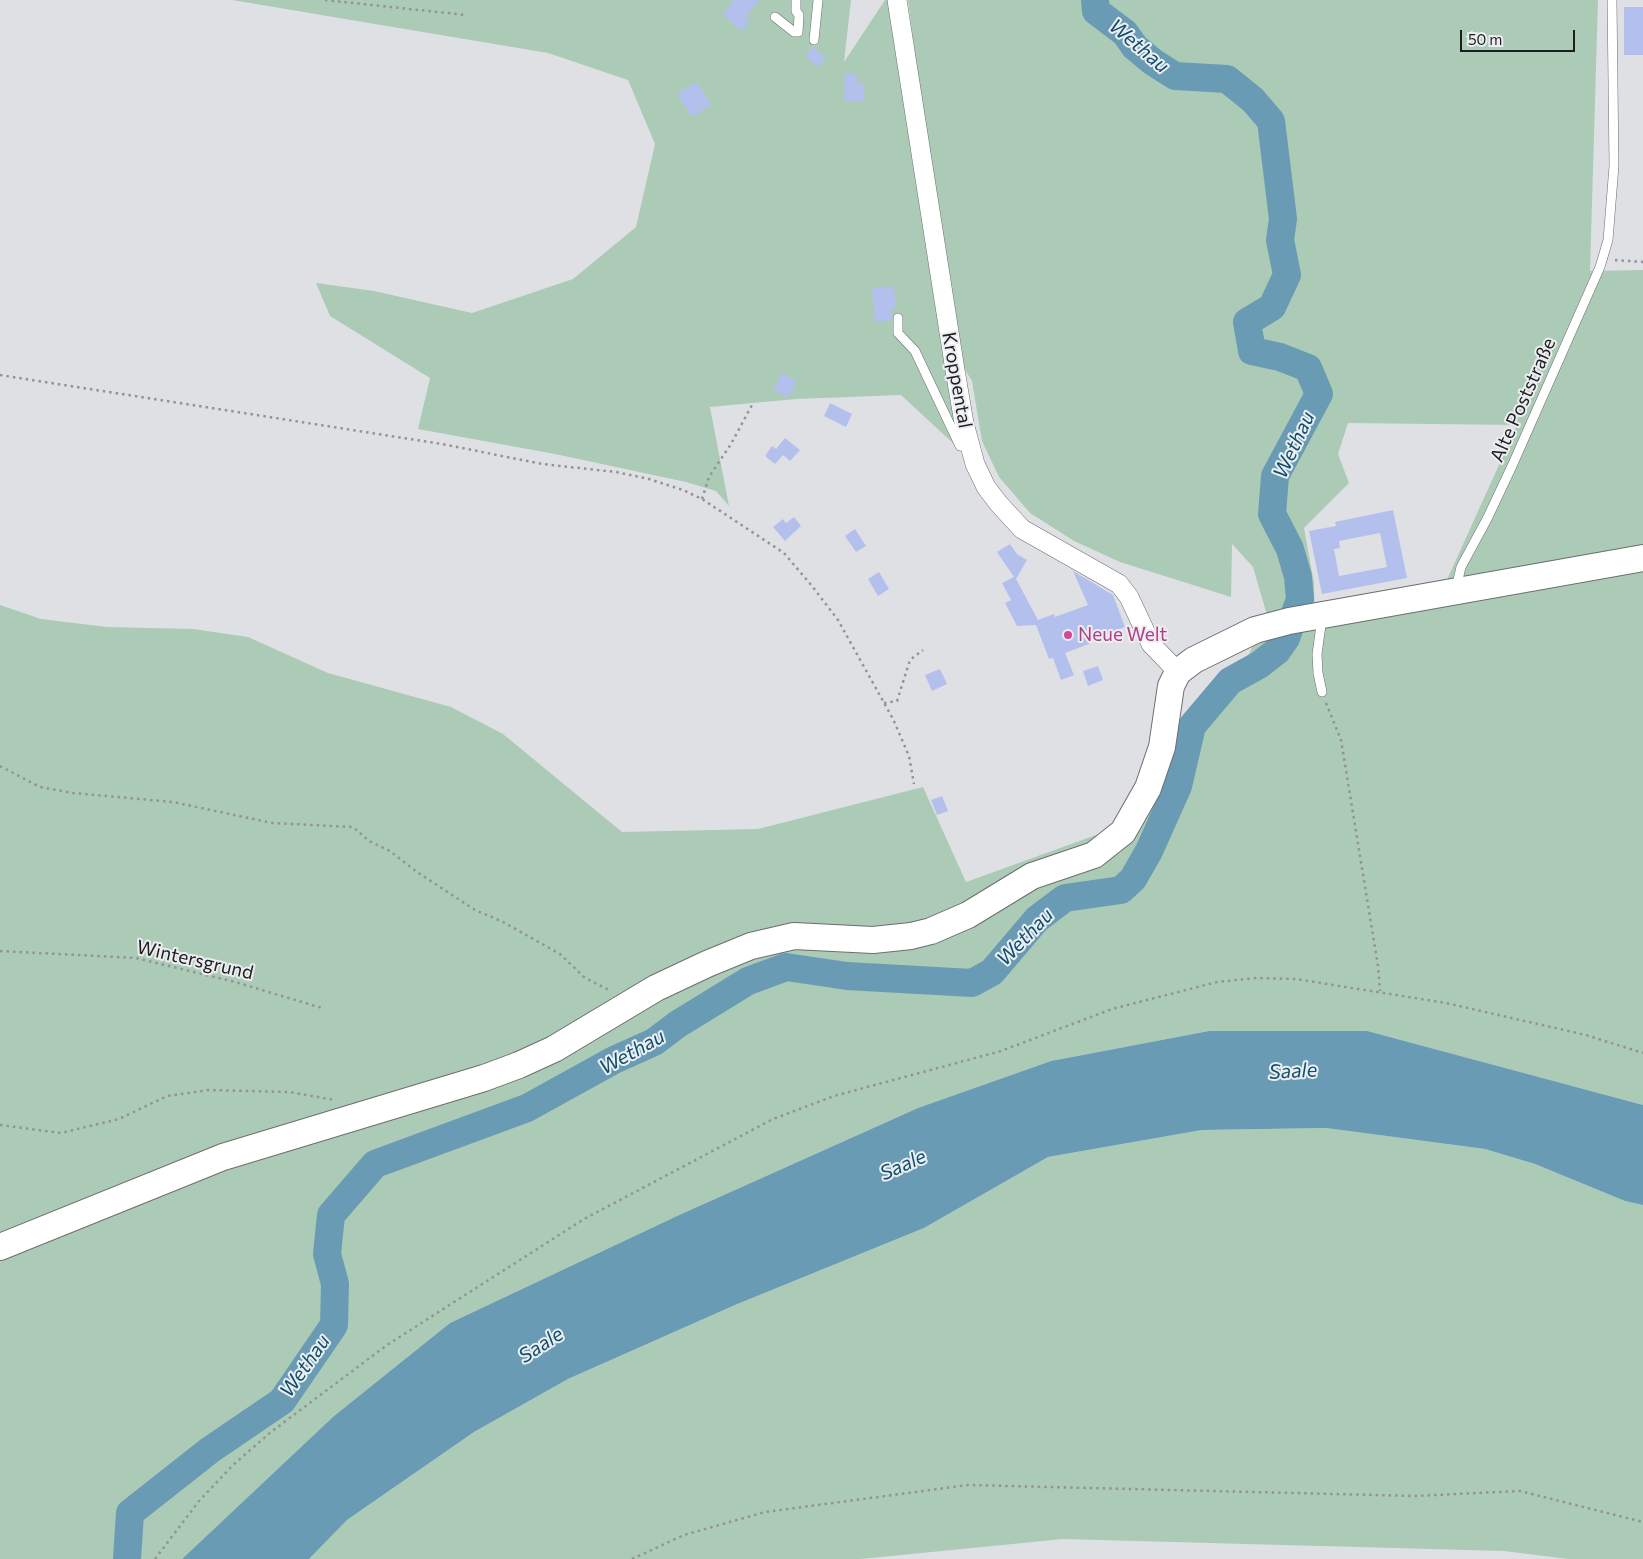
<!DOCTYPE html>
<meta charset="utf-8">
<style>
body{margin:0}
#map{position:relative;width:1643px;height:1559px;overflow:hidden;background:#dfe0e3;font-family:Commissioner,sans-serif}
canvas{display:block}
.scale{position:absolute;left:1460px;top:30px;width:115px;height:22px;box-sizing:border-box;border:2px solid #1d1e1f;border-top:0;padding-left:6px;font-size:15px;line-height:18px;white-space:nowrap;color:#1d1e1f;-webkit-text-stroke:4px #ecedf1;paint-order:stroke}
</style>
<div id="map">
<canvas width="1643" height="1559"></canvas>
<div class="scale">50 m</div>
</div>
<script>
const ctx = document.querySelector('canvas').getContext('2d');
ctx.lineJoin = 'round';
function fill(path, color) {
  ctx.fillStyle = color;
  ctx.fill(path, 'evenodd');
}
function poly(rows) {
  const path = new Path2D();
  for (const r of rows) {
    path.moveTo(r[0], r[1]);
    for (let i = 2; i < r.length; i += 2) path.lineTo(r[i], r[i + 1]);
  }
  return path;
}
function strokePath(path, color, width, dash) {
  ctx.strokeStyle = color;
  ctx.lineWidth = width;
  ctx.lineCap = dash ? 'butt' : 'round';
  ctx.setLineDash(dash || []);
  ctx.stroke(path);
}
function label(font, color, halo, rows, align = 'center') {
  ctx.font = font + ' Commissioner,sans-serif';
  ctx.lineWidth = 4;
  ctx.setLineDash([]);
  ctx.textBaseline = 'middle';
  ctx.strokeStyle = halo;
  ctx.fillStyle = color;
  for (const [text, x, y, turn = 0] of rows) {
    ctx.save();
    ctx.translate(x, y);
    ctx.rotate((+turn || 0) * Math.PI / 180);
    ctx.textAlign = isNaN(turn) ? turn : align;
    if (halo) ctx.strokeText(text, 0, 0);
    ctx.fillText(text, 0, 0);
    ctx.restore();
  }
}
fill(poly([
 [232,0,851,0,844,62,885,0,890,0,946,372,969,458,901,395,796,399,710,407,729,506,716,491,686,482,555,454,418,429,430,378,330,316,316,283,374,291,472,313,573,279,636,227,655,144,628,80,548,53],
 [908,0,1598,0,1590,271,1643,270,1643,1105,1366,1031,1209,1031,1051,1061,918,1108,677,1216,450,1323,334,1416,182,1559,0,1559,0,605,41,619,107,627,193,629,248,637,328,673,451,707,503,734,622,832,758,829,923,787,966,882,1096,835,1123,840,1174,736,1216,687,1249,654,1267,615,1253,567,1232,544,1231,597,1120,562,1074,541,1030,513,999,477,982,441,972,381,962,365,928,153],
 [1348,423,1517,425,1436,604,1315,626,1314,583,1304,528,1349,483,1338,454],
 [1326,1128,1485,1149,1535,1164,1625,1201,1643,1205,1643,1559,1568,1559,1504,1551,1063,1539,861,1559,309,1559,347,1520,474,1432,568,1379,735,1305,924,1228,1048,1157,1202,1130]
]), '#accbb6');
fill(poly([
 [1209,1031,1367,1031,1643,1105,1643,1205,1625,1201,1535,1164,1485,1149,1326,1128,1202,1130,1048,1157,924,1228,735,1305,568,1379,474,1432,347,1520,309,1559,182,1559,334,1416,450,1323,677,1216,918,1108,1051,1061]
]), '#699bb5');
strokePath(poly([
 [127,1559,130,1513,210,1450,282,1401,334,1325,335,1284,327,1254,331,1215,375,1164,527,1108,614,1060,654,1042,678,1024,748,981,786,967,847,976,972,983,992,972,1037,919,1065,898,1121,890,1133,879,1149,851,1178,786,1192,726,1230,681,1259,665,1277,651,1286,638,1300,599,1298,577,1290,549,1272,514,1275,476,1319,394,1308,368,1280,357,1252,351,1247,322,1272,307,1287,275,1280,240,1283,219,1271,121,1253,100,1227,79,1175,76,1153,62,1135,47,1125,33,1096,11,1095,0]
]), '#699bb5', 28);
fill(poly([
 [734,0,759,0,745,17,750,21,742,31,722,14],
 [1624,7,1643,7,1643,55,1624,55],
 [813,47,825,58,818,67,805,56],
 [845,73,857,74,856,83,864,83,863,102,844,101],
 [697,82,711,105,692,117,677,94],
 [894,286,896,308,891,308,892,320,875,322,872,288],
 [782,373,797,382,788,398,773,389],
 [830,403,852,414,846,427,824,416],
 [785,438,800,450,790,461,783,455,775,464,765,456,772,446,776,449],
 [1393,510,1407,578,1322,594,1309,531,1336,526,1335,522],
 [1380,533,1387,567,1339,576,1334,549,1340,548,1339,541],
 [794,517,801,526,785,541,773,527,783,519,786,523],
 [855,529,866,546,856,552,845,536],
 [1010,544,1017,554,1027,560,1016,579,1038,620,1054,614,1055,617,1088,605,1073,571,1113,595,1125,627,1088,641,1089,644,1065,653,1074,675,1061,680,1053,658,1049,659,1036,625,1017,626,1005,603,1011,600,1002,583,1014,577,997,552],
 [879,572,889,589,878,596,868,579],
 [1098,666,1103,680,1088,686,1083,671],
 [940,669,947,684,932,691,925,675],
 [942,796,948,811,937,815,931,800]
]), '#b3c0ee');
const lane = poly([
 [775,17,794,32,798,32,799,15,796,11,796,0],
 [814,40,818,0],
 [898,318,898,333,915,351,960,446,970,447],
 [1459,589,1458,580,1461,567,1487,519,1512,466,1600,267,1608,240,1614,166,1612,0],
 [1322,692,1318,673,1317,654,1322,618]
]);
const street = poly([
 [897,0,955,370,964,423,975,464,986,487,999,504,1022,529,1119,584,1129,597,1151,644,1178,672]
]);
const secondary = poly([
 [0,1247,223,1157,484,1078,519,1065,554,1049,656,988,707,964,751,946,794,936,873,940,911,936,931,931,968,915,1032,876,1094,855,1123,832,1148,788,1162,747,1171,686,1178,672,1194,660,1255,630,1289,621,1643,558]
]);
strokePath(lane, '#6c6d70', 10);
strokePath(street, '#6c6d70', 20);
strokePath(secondary, '#6c6d70', 28);
strokePath(poly([
 [325,0,466,15],
 [1615,260,1643,262],
 [0,375,442,444,542,464,616,472,649,479,683,490,702,499,784,553,812,586,838,620,893,719,909,756,914,784],
 [702,499,709,477,731,444,752,405],
 [884,703,897,701,910,660,923,650],
 [1326,703,1341,740,1344,758,1378,966,1380,991],
 [0,766,40,787,73,793,173,802,272,823,353,827,369,841,390,851,417,872,475,910,503,922,560,954,585,978,611,991],
 [0,951,136,958,235,982,322,1008],
 [0,1125,61,1133,119,1119,167,1096,209,1090,289,1092,335,1100],
 [155,1559,199,1501,233,1465,271,1432,387,1345,584,1219,773,1119,834,1096,1001,1051,1112,1009,1217,982,1257,978,1296,979,1446,1003,1586,1035,1643,1053],
 [632,1559,684,1535,765,1512,968,1485,1415,1496,1520,1491,1643,1522]
]), '#929395', 2.5, [2.5, 4]);
strokePath(lane, '#fff', 9);
strokePath(street, '#fff', 19);
strokePath(secondary, '#fff', 26);
for (const [x, y, r, color] of [
 [1068,635,5,"#d1479c"]
]) {
  const dot = new Path2D();
  dot.arc(x, y, r, 0, 2 * Math.PI);
  ctx.fillStyle = color;
  ctx.fill(dot);
  strokePath(dot, '#ecedf1', 2);
}
label('19px', '#1d1e1f', '#ecedf1', [
 ["Kroppental",957,380,80],
 ["Alte Poststraße",1523,400,-66],
 ["Wintersgrund",195,960,13]
]);
label('19px', '#b23c85', '#ecedf1', [
 ["Neue Welt",1078,635]
], 'left');
label('italic 20px', '#0e506c', '#ecedf1', [
 ["Wethau",1139,46,40],
 ["Wethau",1294,445,-65],
 ["Wethau",1025,937,-46],
 ["Wethau",632,1052,-29],
 ["Saale",1293,1071,-3],
 ["Saale",903,1165,-24],
 ["Saale",541,1345,-33],
 ["Wethau",305,1366,-55]
]);
</script>
